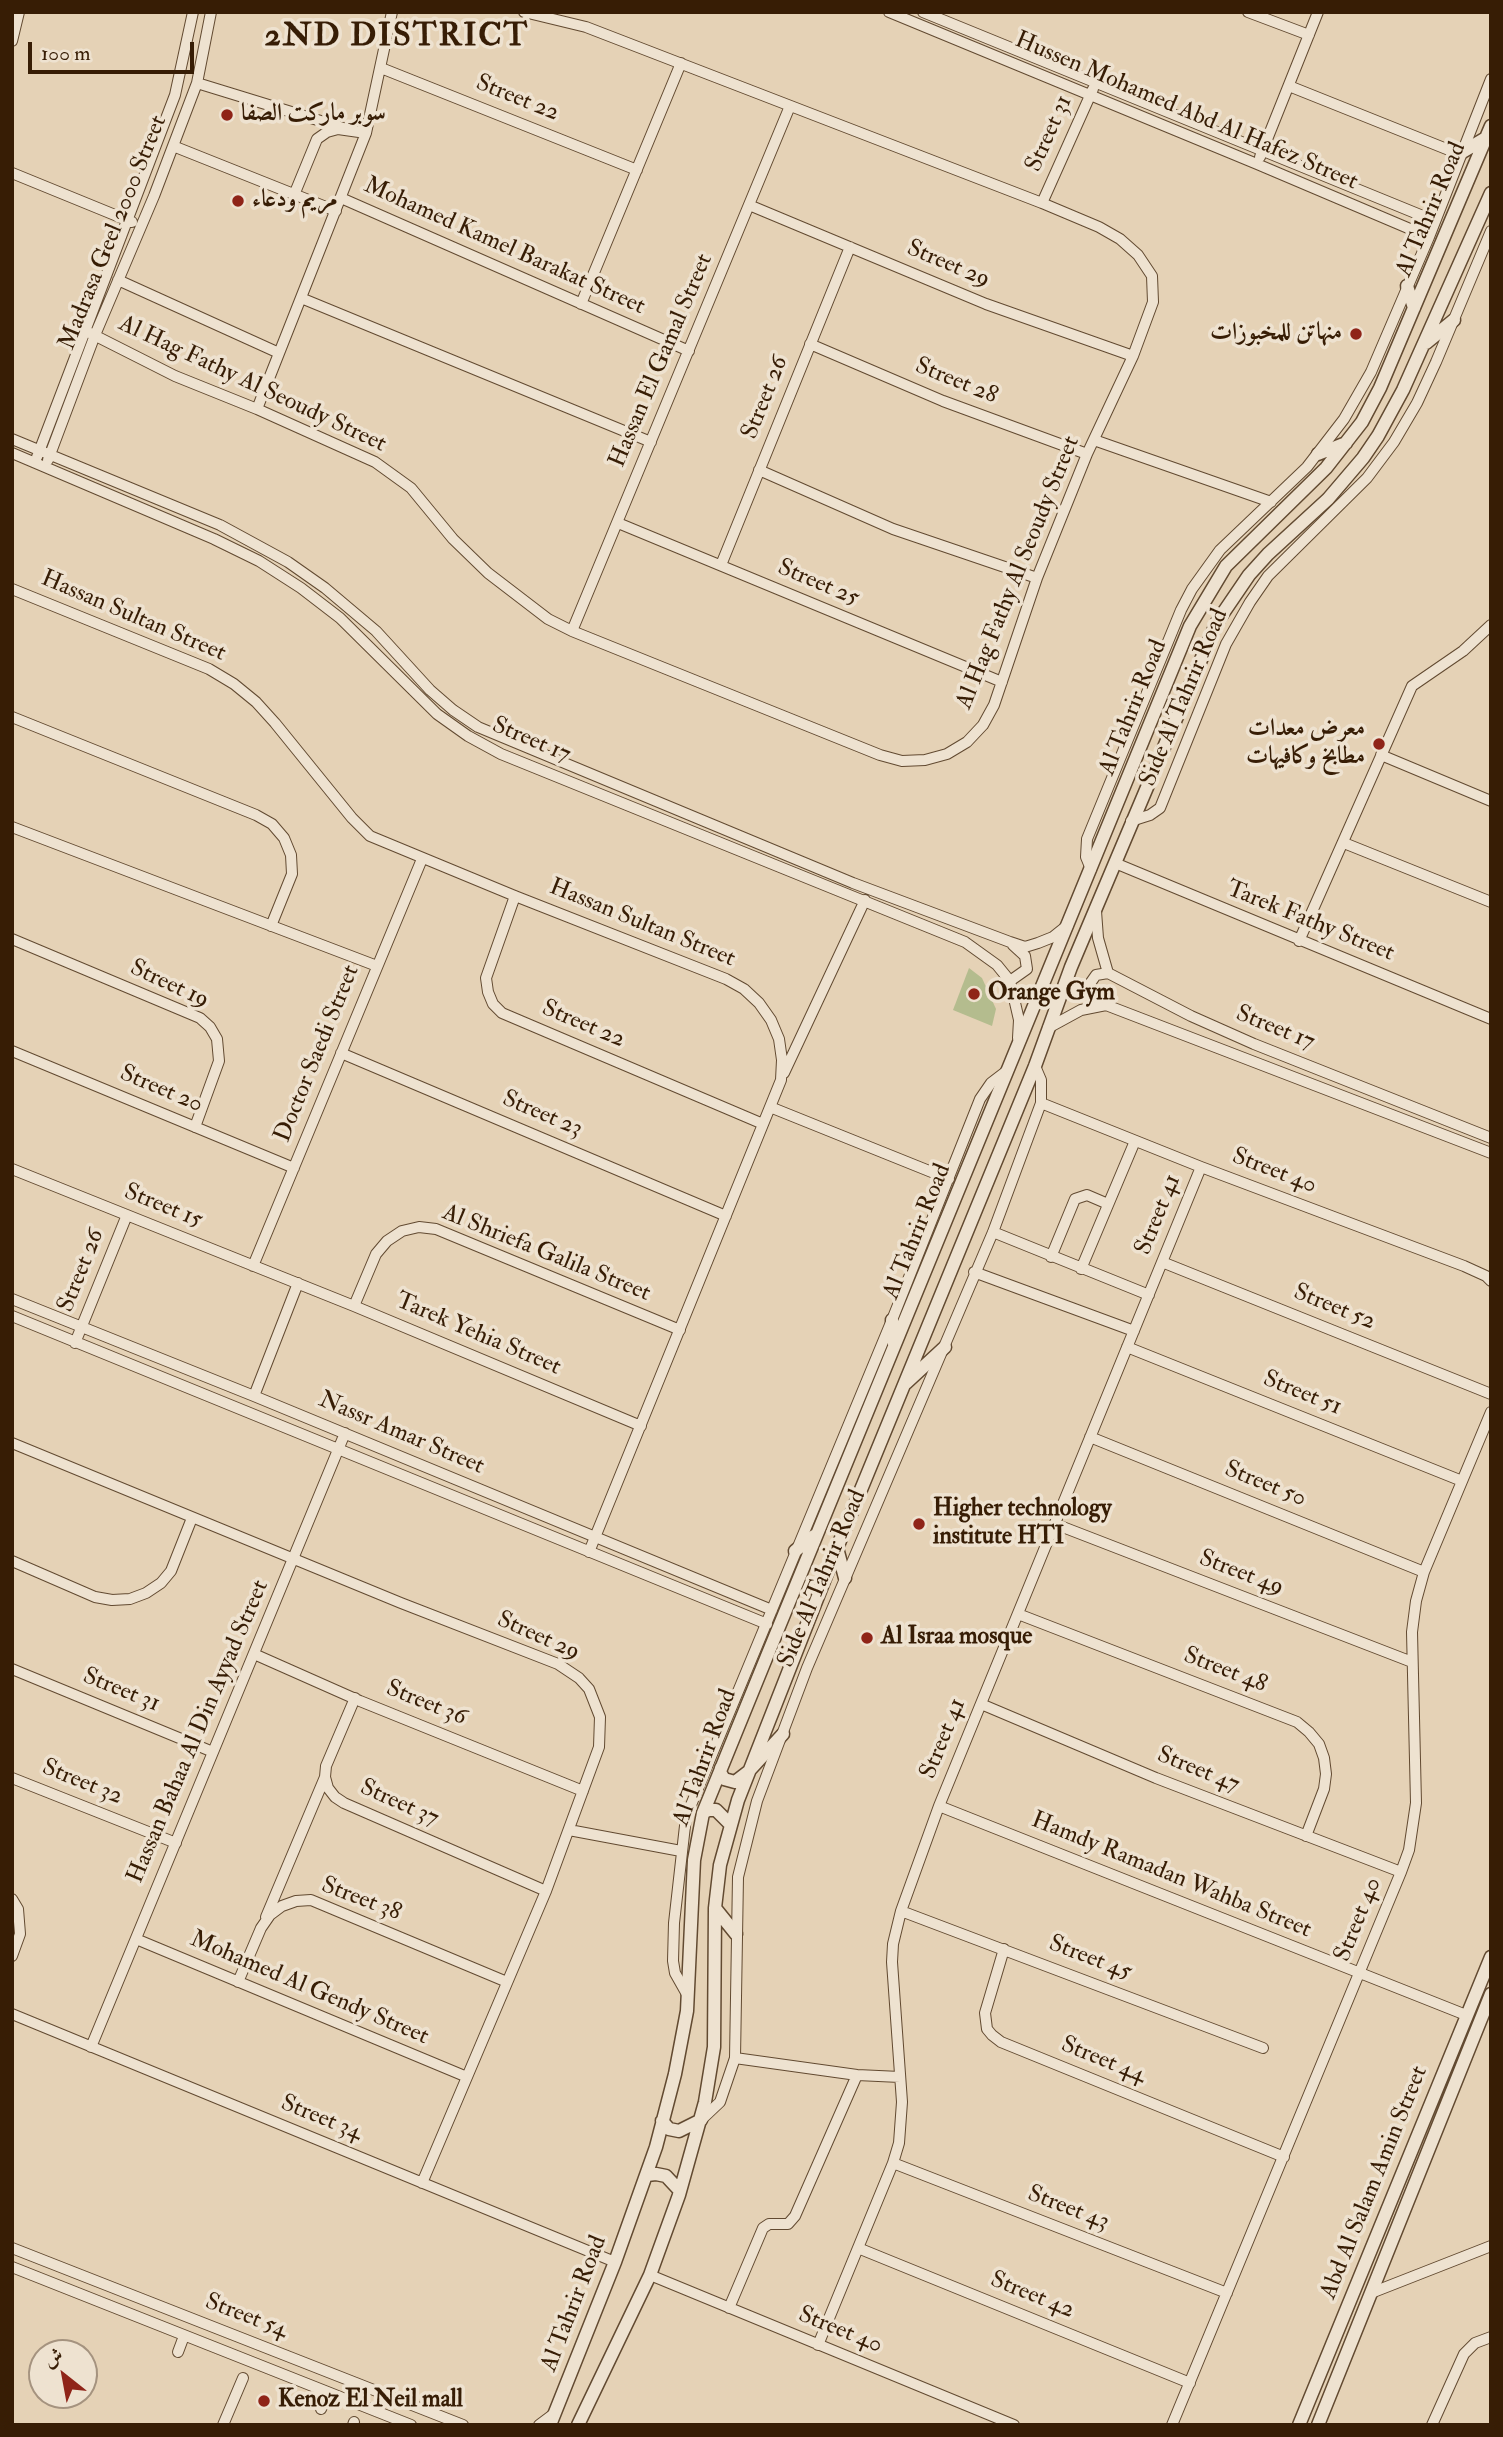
<!DOCTYPE html>
<meta charset="utf-8">
<style>
body{margin:0}
#map{position:relative;width:1503px;height:2437px;overflow:hidden;background:#e5d2b6;font-family:"IM FELL Double Pica",Amiri,serif}
canvas{display:block}
.frame{position:absolute;inset:0;border:14px solid #371d05;pointer-events:none}
.north{position:absolute;left:28px;top:2339px;width:70px;height:70px;box-sizing:border-box;background:#eee2d0;border:2px solid #a5937f;border-radius:50%;rotate:329deg;font-size:19px;font-weight:700;line-height:28px;text-align:center;color:#371d05}
.north::after{content:'';display:block;margin:auto;width:24px;height:32px;background:#8f2418;clip-path:polygon(50% 0,100% 100%,50% 72%,0 100%)}
.scale{position:absolute;left:28px;top:42px;width:166px;height:32px;box-sizing:border-box;border:4px solid #371d05;border-top:0;padding-left:9px;font-size:21px;line-height:24px;white-space:nowrap;color:#371d05;-webkit-text-stroke:5px #eee2d0;paint-order:stroke}
</style>
<div id="map">
<canvas width="1503" height="2437"></canvas>
<div class="frame"></div>
<div class="north">ش</div>
<div class="scale">100 m</div>
</div>
<script>
const ctx = document.querySelector('canvas').getContext('2d');
ctx.lineJoin = 'round';
function fill(path, color) {
  ctx.fillStyle = color;
  ctx.fill(path, 'evenodd');
}
function poly(rows) {
  const path = new Path2D();
  for (const r of rows) {
    path.moveTo(r[0], r[1]);
    for (let i = 2; i < r.length; i += 2) path.lineTo(r[i], r[i + 1]);
  }
  return path;
}
function strokePath(path, color, width, dash) {
  ctx.strokeStyle = color;
  ctx.lineWidth = width;
  ctx.lineCap = dash ? 'butt' : 'round';
  ctx.setLineDash(dash || []);
  ctx.stroke(path);
}
function label(font, color, halo, rows, align = 'center') {
  ctx.font = font + ' "IM FELL Double Pica",Amiri,serif';
  ctx.lineWidth = 7;
  ctx.setLineDash([]);
  ctx.textBaseline = 'middle';
  ctx.strokeStyle = halo;
  ctx.fillStyle = color;
  for (const [text, x, y, turn = 0] of rows) {
    ctx.save();
    ctx.translate(x, y);
    ctx.rotate((+turn || 0) * Math.PI / 180);
    ctx.textAlign = isNaN(turn) ? turn : align;
    if (halo) ctx.strokeText(text, 0, 0);
    ctx.fillText(text, 0, 0);
    ctx.restore();
  }
}
fill(poly([
 [969,968,982,978,996,1009,992,1026,953,1010]
]), '#b4bc8e');
const minor = poly([
 [889,12,1257,164,1429,237],
 [923,12,1435,221],
 [1248,12,1309,35],
 [12,41,19,12],
 [381,68,637,170],
 [197,83,350,130],
 [1289,86,1459,154],
 [173,146,336,211],
 [1260,157,1318,12],
 [12,173,132,222],
 [294,195,317,139,327,132,338,129,366,133],
 [341,198,689,351],
 [1042,203,1093,89],
 [749,205,986,304,1133,356],
 [118,280,279,353],
 [301,298,651,442],
 [581,304,681,63],
 [84,330,175,376,257,409,375,462,411,488,453,539,488,573,548,619,572,631,880,755,902,761,925,760,947,754,967,742,983,725,994,705,1037,578,1087,454,1133,356,1153,302,1152,276,1138,255,1120,239,1099,227,1042,203,586,27,524,12],
 [810,344,943,401,1087,454],
 [257,409,366,133,392,12],
 [12,439,220,525,288,562,325,588,376,631,430,690,453,710,478,727,853,883,1010,942,1025,947,1038,943,1053,937,1068,925],
 [1094,440,1271,502],
 [12,453,214,539,259,561,301,588,340,618,437,714,468,736,501,754,965,942,997,965,1010,981,1019,1020,1018,1038],
 [37,457,175,95,193,12],
 [48,460,95,335,154,196,197,83,211,12],
 [759,470,893,529,1037,578],
 [618,523,1002,682],
 [721,565,850,247],
 [12,589,209,669,234,684,256,702,275,723,352,818,370,836,515,896,726,979,744,989,759,1003,771,1020,779,1039,782,1060,781,1080,589,1552],
 [572,631,790,106],
 [12,717,256,815,272,824,284,838,291,855,292,874,271,926],
 [1381,755,1491,801],
 [1131,821,1150,815,1160,808,1226,644,1250,602,1268,576,1367,478,1394,442,1417,403,1436,362,1491,231],
 [12,827,377,966],
 [1344,843,1491,902],
 [1115,863,1491,1019],
 [1091,869,1086,857,1087,839,1181,610,1192,589,1220,550,1307,467,1344,419,1371,372,1429,237,1491,79],
 [515,896,486,978,488,992,493,1004,502,1013,763,1124],
 [1096,911,1098,938,1108,973,1191,1016,1254,1044,1491,1138],
 [12,939,200,1018,210,1027,217,1039,219,1061,195,1127],
 [1299,941,1412,686,1463,651,1491,625],
 [1010,981,1027,969,1025,956,1013,945],
 [1106,1005,1094,993,1089,985,1096,975,1108,973],
 [1048,1028,1081,1010,1106,1005,1491,1153],
 [12,1051,294,1168],
 [341,1053,726,1216],
 [784,1073,865,900],
 [1041,1103,1201,1167,1464,1266,1486,1276,1491,1281],
 [770,1107,949,1179],
 [12,1169,354,1306,641,1426],
 [993,1232,1149,1295],
 [1051,1257,1075,1199,1087,1195,1108,1204],
 [1162,1262,1491,1394],
 [253,1266,422,859],
 [1081,1269,1135,1141],
 [974,1272,1134,1331],
 [12,1299,254,1396,772,1610],
 [354,1306,376,1254,387,1241,402,1231,419,1227,436,1229,680,1330],
 [12,1316,767,1624],
 [75,1343,127,1215],
 [1127,1347,1462,1481],
 [254,1396,298,1283],
 [1090,1437,1424,1572],
 [12,1443,401,1603,558,1664,579,1678,589,1689,600,1717,599,1747,546,1891,422,2183],
 [1055,1524,1412,1662],
 [12,1561,95,1597,112,1600,130,1599,146,1593,161,1583,171,1571,192,1518],
 [1018,1614,1297,1722,1309,1732,1319,1744,1324,1758,1326,1774,1324,1789,1306,1836],
 [254,1654,360,1701,583,1791],
 [12,1669,213,1752],
 [355,1698,326,1766,325,1777,328,1788,335,1797,344,1803,546,1891],
 [981,1704,1156,1778,1401,1872],
 [12,1778,176,1843],
 [939,1806,1466,2015],
 [569,1830,681,1851],
 [12,1899,18,1909,20,1934,12,1956],
 [901,1911,1263,2048],
 [266,1917,325,1777],
 [136,1939,467,2077],
 [1004,1949,985,2013,987,2029,992,2035,1001,2042,1284,2157],
 [238,1982,261,1928,270,1915,282,1906,296,1901,311,1900,507,1982],
 [688,1996,675,1973,673,1961,674,1923,686,1817,892,1320,980,1099,991,1083,1008,1070],
 [12,2014,615,2262],
 [91,2047,345,1433],
 [735,2058,857,2075,900,2077],
 [701,2120,720,2102,735,2058,738,1877,757,1801,807,1668,993,1232,1041,1103,1041,1080,1035,1066],
 [893,2163,1227,2293],
 [12,2248,463,2425],
 [858,2248,1190,2383],
 [12,2267,411,2425],
 [650,2275,1014,2425],
 [1371,2293,1491,2246],
 [729,2308,763,2228,769,2224,788,2224,795,2216,857,2075],
 [818,2345,893,2163,899,2143,902,2102,892,1962,893,1944,901,1911,939,1806,1201,1167],
 [178,2352,184,2336],
 [321,2409,328,2393],
 [223,2425,243,2378],
 [353,2425,354,2422],
 [539,2425,555,2413],
 [1172,2425,1401,1872,1409,1850,1416,1803,1412,1632,1416,1601,1424,1572,1491,1412],
 [1432,2425,1464,2354,1475,2343,1491,2337]
]);
const tertiary = poly([
 [1459,154,1486,138],
 [1407,286,1414,308],
 [1426,343,1454,320],
 [1318,454,1346,443],
 [892,1320,894,1344],
 [906,1383,945,1347],
 [837,1548,845,1578],
 [795,1551,814,1536],
 [721,1768,720,1772,724,1779,735,1782,748,1772,783,1734],
 [703,1813,708,1810,716,1810,730,1824],
 [715,1908,736,1934],
 [662,2121,669,2129,679,2131,701,2120],
 [647,2175,656,2174,666,2176,680,2191],
 [550,2425,615,2262,656,2147,675,2074,687,2011,694,1860,703,1813,767,1656,1190,626,1226,566,1326,468,1362,422,1380,388,1491,126],
 [578,2425,650,2275,679,2195,705,2102,714,2047,715,1908,720,1865,738,1800,837,1548,1035,1066,1071,967,1217,622,1249,575,1268,554,1328,499,1363,458,1378,436,1403,390,1491,193],
 [1299,2425,1491,1957],
 [1318,2425,1491,1994]
]);
strokePath(minor, '#624a31', 12);
strokePath(tertiary, '#624a31', 15);
strokePath(minor, '#eee2d0', 10);
strokePath(tertiary, '#eee2d0', 12);
for (const [x, y, r, color] of [
 [227,115,7,"#8f2418"],
 [238,201,7,"#8f2418"],
 [1356,334,7,"#8f2418"],
 [1379,744,7,"#8f2418"],
 [974,994,7,"#8f2418"],
 [919,1524,7,"#8f2418"],
 [867,1638,7,"#8f2418"],
 [264,2401,7,"#8f2418"]
]) {
  const dot = new Path2D();
  dot.arc(x, y, r, 0, 2 * Math.PI);
  ctx.fillStyle = color;
  ctx.fill(dot);
  strokePath(dot, '#eee2d0', 2.5);
}
label('24px', '#371d05', '#eee2d0', [
 ["Street 22",517,99,22],
 ["Hussen Mohamed Abd Al Hafez Street",1186,112,23],
 ["Street 31",1050,134,-66],
 ["Al Tahrir Road",1432,210,-67],
 ["Madrasa Geel 2000 Street",114,233,-68],
 ["Mohamed Kamel Barakat Street",504,247,24],
 ["Street 29",948,265,23],
 ["Hassan El Gamal Street",662,361,-67],
 ["Street 28",956,382,22],
 ["Al Hag Fathy Al Seoudy Street",252,385,25],
 ["Street 26",766,398,-68],
 ["Al Hag Fathy Al Seoudy Street",1019,573,-68],
 ["Street 25",818,584,23],
 ["Hassan Sultan Street",133,617,23],
 ["Side Al Tahrir Road",1185,698,-67],
 ["Al Tahrir Road",1134,708,-68],
 ["Street 17",531,741,23],
 ["Tarek Fathy Street",1310,922,22],
 ["Hassan Sultan Street",642,924,22],
 ["Street 19",169,985,25],
 ["Street 22",583,1025,23],
 ["Street 17",1275,1029,22],
 ["Doctor Saedi Street",318,1054,-68],
 ["Street 20",161,1090,23],
 ["Street 23",542,1115,23],
 ["Street 40",1274,1172,21],
 ["Street 15",163,1207,22],
 ["Street 41",1159,1215,-68],
 ["Al Tahrir Road",918,1232,-68],
 ["Al Shriefa Galila Street",546,1254,22],
 ["Street 26",82,1271,-68],
 ["Street 52",1334,1308,22],
 ["Tarek Yehia Street",478,1335,23],
 ["Street 51",1302,1394,22],
 ["Nassr Amar Street",401,1434,23],
 ["Street 50",1265,1485,22],
 ["Street 49",1241,1574,21],
 ["Side Al Tahrir Road",823,1579,-67],
 ["Street 29",538,1637,24],
 ["Street 48",1225,1671,21],
 ["Street 31",121,1691,22],
 ["Street 36",426,1704,22],
 ["Hassan Bahaa Al Din Ayyad Street",199,1732,-67],
 ["Street 41",944,1739,-68],
 ["Al Tahrir Road",706,1758,-70],
 ["Street 47",1198,1771,22],
 ["Street 32",82,1783,22],
 ["Street 37",399,1804,24],
 ["Hamdy Ramadan Wahba Street",1171,1876,22],
 ["Street 38",361,1900,21],
 ["Street 40",1359,1920,-68],
 ["Street 45",1090,1959,21],
 ["Mohamed Al Gendy Street",309,1989,23],
 ["Street 44",1103,2061,22],
 ["Street 34",321,2119,22],
 ["Abd Al Salam Amin Street",1375,2183,-68],
 ["Street 43",1068,2209,21],
 ["Street 42",1032,2296,22],
 ["Al Tahrir Road",575,2304,-69],
 ["Street 54",246,2317,21],
 ["Street 40",840,2331,22]
]);
label('bold 24px', '#371d05', '#eee2d0', [
 ["سوبر ماركت الصفا",241,115],
 ["مريم ودعاء",252,201],
 ["منهاتن للمخبوزات",1342,334,"right"],
 ["معرض معدات",1365,730,"right"],
 ["مطابخ وكافيهات",1365,758,"right"],
 ["Orange Gym",988,994],
 ["Higher technology",933,1510],
 ["institute HTI",933,1538],
 ["Al Israa mosque",881,1638],
 ["Kenoz El Neil mall",278,2401]
], 'left');
ctx.letterSpacing = '2px';
label('bold 32px', '#371d05', '#eee2d0', [
 ["2ND DISTRICT",397,38]
]);
ctx.letterSpacing = '0px';
</script>
